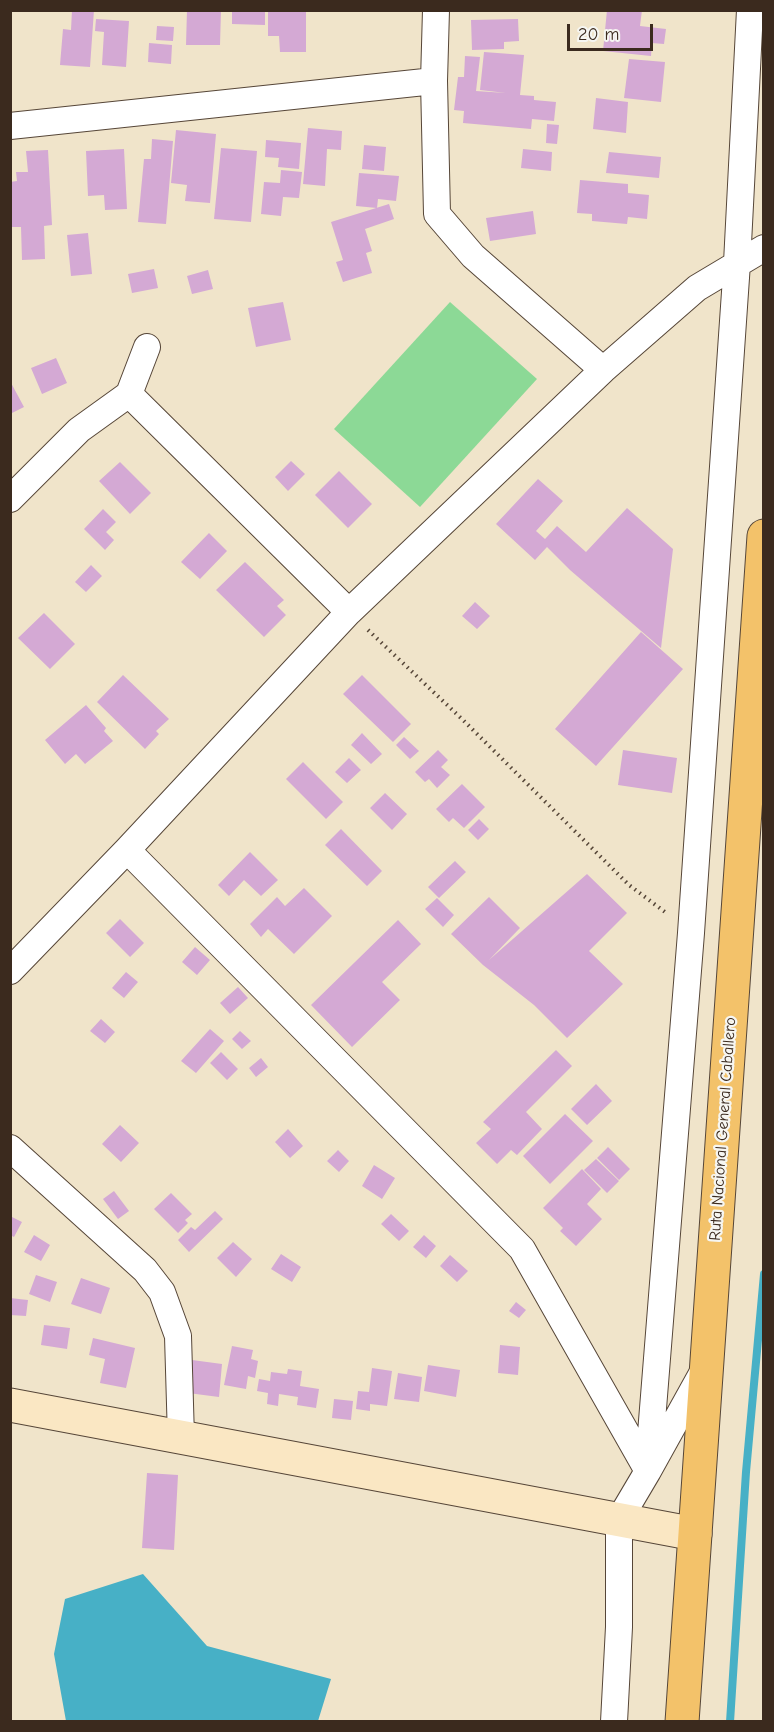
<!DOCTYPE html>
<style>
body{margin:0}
#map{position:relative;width:774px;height:1732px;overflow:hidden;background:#f0e4ca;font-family:"Comic Neue",sans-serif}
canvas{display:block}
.frame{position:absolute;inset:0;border:12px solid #3b2a1e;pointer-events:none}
.scale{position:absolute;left:567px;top:24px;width:86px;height:27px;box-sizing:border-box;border:3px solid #3b2a1e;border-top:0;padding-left:8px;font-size:18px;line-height:21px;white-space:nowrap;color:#3b2a1e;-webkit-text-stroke:4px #f6f6f2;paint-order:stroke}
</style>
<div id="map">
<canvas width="774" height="1732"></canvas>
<div class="frame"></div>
<div class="scale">20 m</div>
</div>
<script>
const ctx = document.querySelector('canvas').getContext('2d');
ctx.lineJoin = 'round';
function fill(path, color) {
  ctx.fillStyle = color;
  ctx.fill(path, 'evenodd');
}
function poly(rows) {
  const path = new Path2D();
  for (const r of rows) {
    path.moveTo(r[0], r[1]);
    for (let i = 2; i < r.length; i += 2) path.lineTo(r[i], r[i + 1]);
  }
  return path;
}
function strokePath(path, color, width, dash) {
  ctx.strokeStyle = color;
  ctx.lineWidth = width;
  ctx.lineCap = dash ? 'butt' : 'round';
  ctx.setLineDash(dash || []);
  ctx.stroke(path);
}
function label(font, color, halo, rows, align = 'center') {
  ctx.font = font + ' "Comic Neue",sans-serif';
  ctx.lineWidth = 4.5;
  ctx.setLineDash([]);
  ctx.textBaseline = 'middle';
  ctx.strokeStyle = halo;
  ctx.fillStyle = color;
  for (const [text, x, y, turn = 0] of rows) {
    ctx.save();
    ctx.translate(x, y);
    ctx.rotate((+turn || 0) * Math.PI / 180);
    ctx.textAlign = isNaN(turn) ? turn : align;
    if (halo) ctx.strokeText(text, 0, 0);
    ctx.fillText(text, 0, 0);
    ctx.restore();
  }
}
fill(poly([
 [450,302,537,379,420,507,334,429]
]), '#8cd996');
fill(poly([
 [143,1574,207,1646,331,1679,318,1721,66,1721,54,1654,65,1599]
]), '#47b0c6');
strokePath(poly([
 [730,1722,746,1472,764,1274]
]), '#47b0c6', 8);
fill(poly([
 [72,10,94,10,90,67,60,65,63,29,71,30],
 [187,10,221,10,220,45,186,45],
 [232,10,265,10,265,25,232,24],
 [268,10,306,10,306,52,280,52,279,36,268,36],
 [607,10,642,10,640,26,666,29,664,44,652,43,651,56,603,51],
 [96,19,129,21,126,67,102,65,104,32,95,31],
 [518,19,519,41,504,42,504,49,472,50,471,20],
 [157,26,174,27,173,41,156,40],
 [149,43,172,45,171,64,148,62],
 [484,52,524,55,520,95,534,96,534,100,556,102,554,121,532,119,531,129,463,123,464,111,454,110,458,77,464,77,465,56,480,57,476,91,506,93,480,90],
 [629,59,665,62,661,102,624,98],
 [596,98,628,102,626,133,593,129],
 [547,124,559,125,557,144,546,143],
 [308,128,342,131,341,150,327,149,325,186,303,184],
 [176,130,216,134,210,203,185,201,187,185,171,183],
 [152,139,173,141,166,224,138,222,144,159,151,159],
 [266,140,301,143,299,169,278,167,279,158,265,157],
 [364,145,386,147,384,171,362,169],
 [221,148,257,151,251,222,214,219],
 [124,149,127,209,105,210,104,195,88,196,86,151],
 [523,149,552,152,551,171,521,168],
 [48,150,52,225,44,226,45,259,22,260,21,227,10,227,10,182,17,181,16,172,28,172,26,151],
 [609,152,661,157,659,178,606,173],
 [281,170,302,172,299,198,283,197,281,216,261,214,264,182,280,183],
 [359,173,399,176,396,201,378,199,377,208,356,206],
 [580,180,628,184,628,193,649,195,647,219,628,217,627,224,592,221,592,214,577,213],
 [389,204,394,219,365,229,372,251,366,253,372,273,343,282,336,262,343,260,331,222],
 [533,211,536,234,490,241,486,218],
 [88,233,92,274,71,276,67,235],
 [154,269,158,288,132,293,128,274],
 [208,270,213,289,192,294,187,276],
 [283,302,291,340,256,347,248,308],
 [56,358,67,383,42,394,31,368],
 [10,381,24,407,10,414],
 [291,461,305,474,288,491,275,477],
 [120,462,151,493,130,514,99,481],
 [339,471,372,504,348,528,315,495],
 [538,479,563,501,536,531,545,539,557,526,586,552,627,508,673,549,661,648,570,570,547,547,535,560,496,524],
 [103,509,116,522,106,532,114,540,105,550,84,529],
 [209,533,227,551,200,579,181,562],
 [245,562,284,600,277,606,286,615,264,637,216,590],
 [91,565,102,576,86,592,75,582],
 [475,602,490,616,477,629,462,616],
 [44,613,75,644,50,669,18,638],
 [641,632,683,669,596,766,555,729],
 [123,675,169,719,156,731,159,734,145,749,97,702],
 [362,675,411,724,393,742,343,694],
 [86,705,106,728,104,731,113,741,85,764,76,754,65,764,45,740],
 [362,733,382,754,371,764,351,745],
 [404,737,419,751,410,759,396,745],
 [438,750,448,760,441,767,450,775,437,788,429,779,425,782,415,772],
 [623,750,677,758,672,793,618,785],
 [349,758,361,770,347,783,335,772],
 [303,762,343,802,326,819,286,779],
 [462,784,485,807,464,828,453,818,449,822,436,809],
 [385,793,407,814,392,830,370,808],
 [479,819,489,829,478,840,468,830],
 [341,829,382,871,367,886,325,845],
 [250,852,278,880,261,896,244,880,229,896,218,885],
 [455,861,466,872,439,898,428,887],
 [587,874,627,913,589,951,623,984,567,1038,534,1005,483,965,451,934,489,897,520,928,489,960],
 [304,888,332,916,294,954,268,929,261,937,250,924,277,897,285,906],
 [437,898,454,915,443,927,425,909],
 [120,919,144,943,130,957,106,933],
 [398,920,421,944,382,982,400,1000,352,1047,311,1005],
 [195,947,210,960,197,975,182,962],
 [126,972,138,982,124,998,112,988],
 [238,987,248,998,230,1014,220,1003],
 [101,1019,115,1032,105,1043,90,1031],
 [210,1029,224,1041,196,1073,181,1061],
 [240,1031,251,1041,242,1049,232,1039],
 [556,1050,572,1066,526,1112,542,1129,517,1155,511,1150,497,1164,476,1143,491,1129,483,1122],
 [221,1052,238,1069,227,1080,210,1063],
 [261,1058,268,1067,256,1077,249,1068],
 [596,1084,612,1101,587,1125,571,1109],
 [565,1114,593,1141,550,1184,523,1156],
 [120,1125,139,1143,121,1162,102,1144],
 [288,1129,303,1146,290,1158,275,1142],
 [608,1147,630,1169,619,1180,597,1158],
 [338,1150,349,1161,339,1172,327,1161],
 [596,1159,619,1181,607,1193,584,1170],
 [374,1165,395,1178,382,1199,362,1186],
 [582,1169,601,1189,587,1204,602,1219,576,1246,560,1231,563,1228,543,1208],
 [114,1191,129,1211,118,1219,103,1199],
 [171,1193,192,1214,185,1220,188,1223,178,1233,154,1209],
 [215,1211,223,1219,189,1252,178,1240,191,1227,195,1230],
 [391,1214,409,1231,399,1241,381,1224],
 [10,1216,22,1222,14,1237,10,1235],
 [34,1235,50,1245,41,1261,24,1252],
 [424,1235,436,1246,426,1258,413,1247],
 [233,1242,252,1259,236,1277,217,1258],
 [281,1254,301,1267,292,1282,271,1269],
 [450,1255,468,1271,457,1282,440,1266],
 [36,1275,57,1282,50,1302,29,1294],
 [81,1278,110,1288,101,1314,71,1304],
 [10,1298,28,1300,26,1316,10,1315],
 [516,1302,526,1310,519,1318,509,1311],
 [44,1325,70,1328,67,1349,41,1345],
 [93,1338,135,1348,126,1388,100,1383,105,1359,89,1355],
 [500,1345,520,1347,518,1375,498,1373],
 [232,1346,253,1350,251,1359,258,1361,255,1378,248,1376,246,1389,224,1385],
 [192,1360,222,1364,219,1397,188,1393],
 [428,1365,460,1370,456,1397,424,1391],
 [372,1368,392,1371,387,1406,370,1404,370,1411,356,1409,358,1391,369,1392],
 [288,1369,302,1371,300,1386,319,1389,316,1408,297,1405,298,1397,279,1394,278,1406,267,1404,268,1393,257,1391,259,1379,270,1381,271,1372,287,1374],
 [398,1373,422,1377,419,1402,394,1399],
 [334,1399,353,1401,351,1420,332,1418],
 [147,1473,178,1475,174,1550,142,1548]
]), '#d4a9d4');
const street = poly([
 [436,10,434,81,437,214,473,256,603,370],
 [10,126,434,81],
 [129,394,349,612],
 [10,499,79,430,129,394,147,347],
 [127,850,522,1249,648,1471,704,1370],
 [10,971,127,850,349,612,603,370,697,288,764,248],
 [10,1148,145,1270,162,1292,178,1336,181,1438],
 [614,1722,619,1627,619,1520,648,1471,691,933,737,263,750,10]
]);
const secondary = poly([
 [10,1405,695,1534]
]);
const highway = poly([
 [682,1722,764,536]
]);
strokePath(street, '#564638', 28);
strokePath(secondary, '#564638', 35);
strokePath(highway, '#564638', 35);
strokePath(poly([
 [368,630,463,720,629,885,665,912]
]), '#564638', 4, [1.5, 4.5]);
strokePath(street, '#fff', 26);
strokePath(secondary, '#fae7c3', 33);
strokePath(highway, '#f3c26a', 33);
label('16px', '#3b2a1e', '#f6f6f2', [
 ["Ruta Nacional General Caballero",723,1129,-86]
]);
</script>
